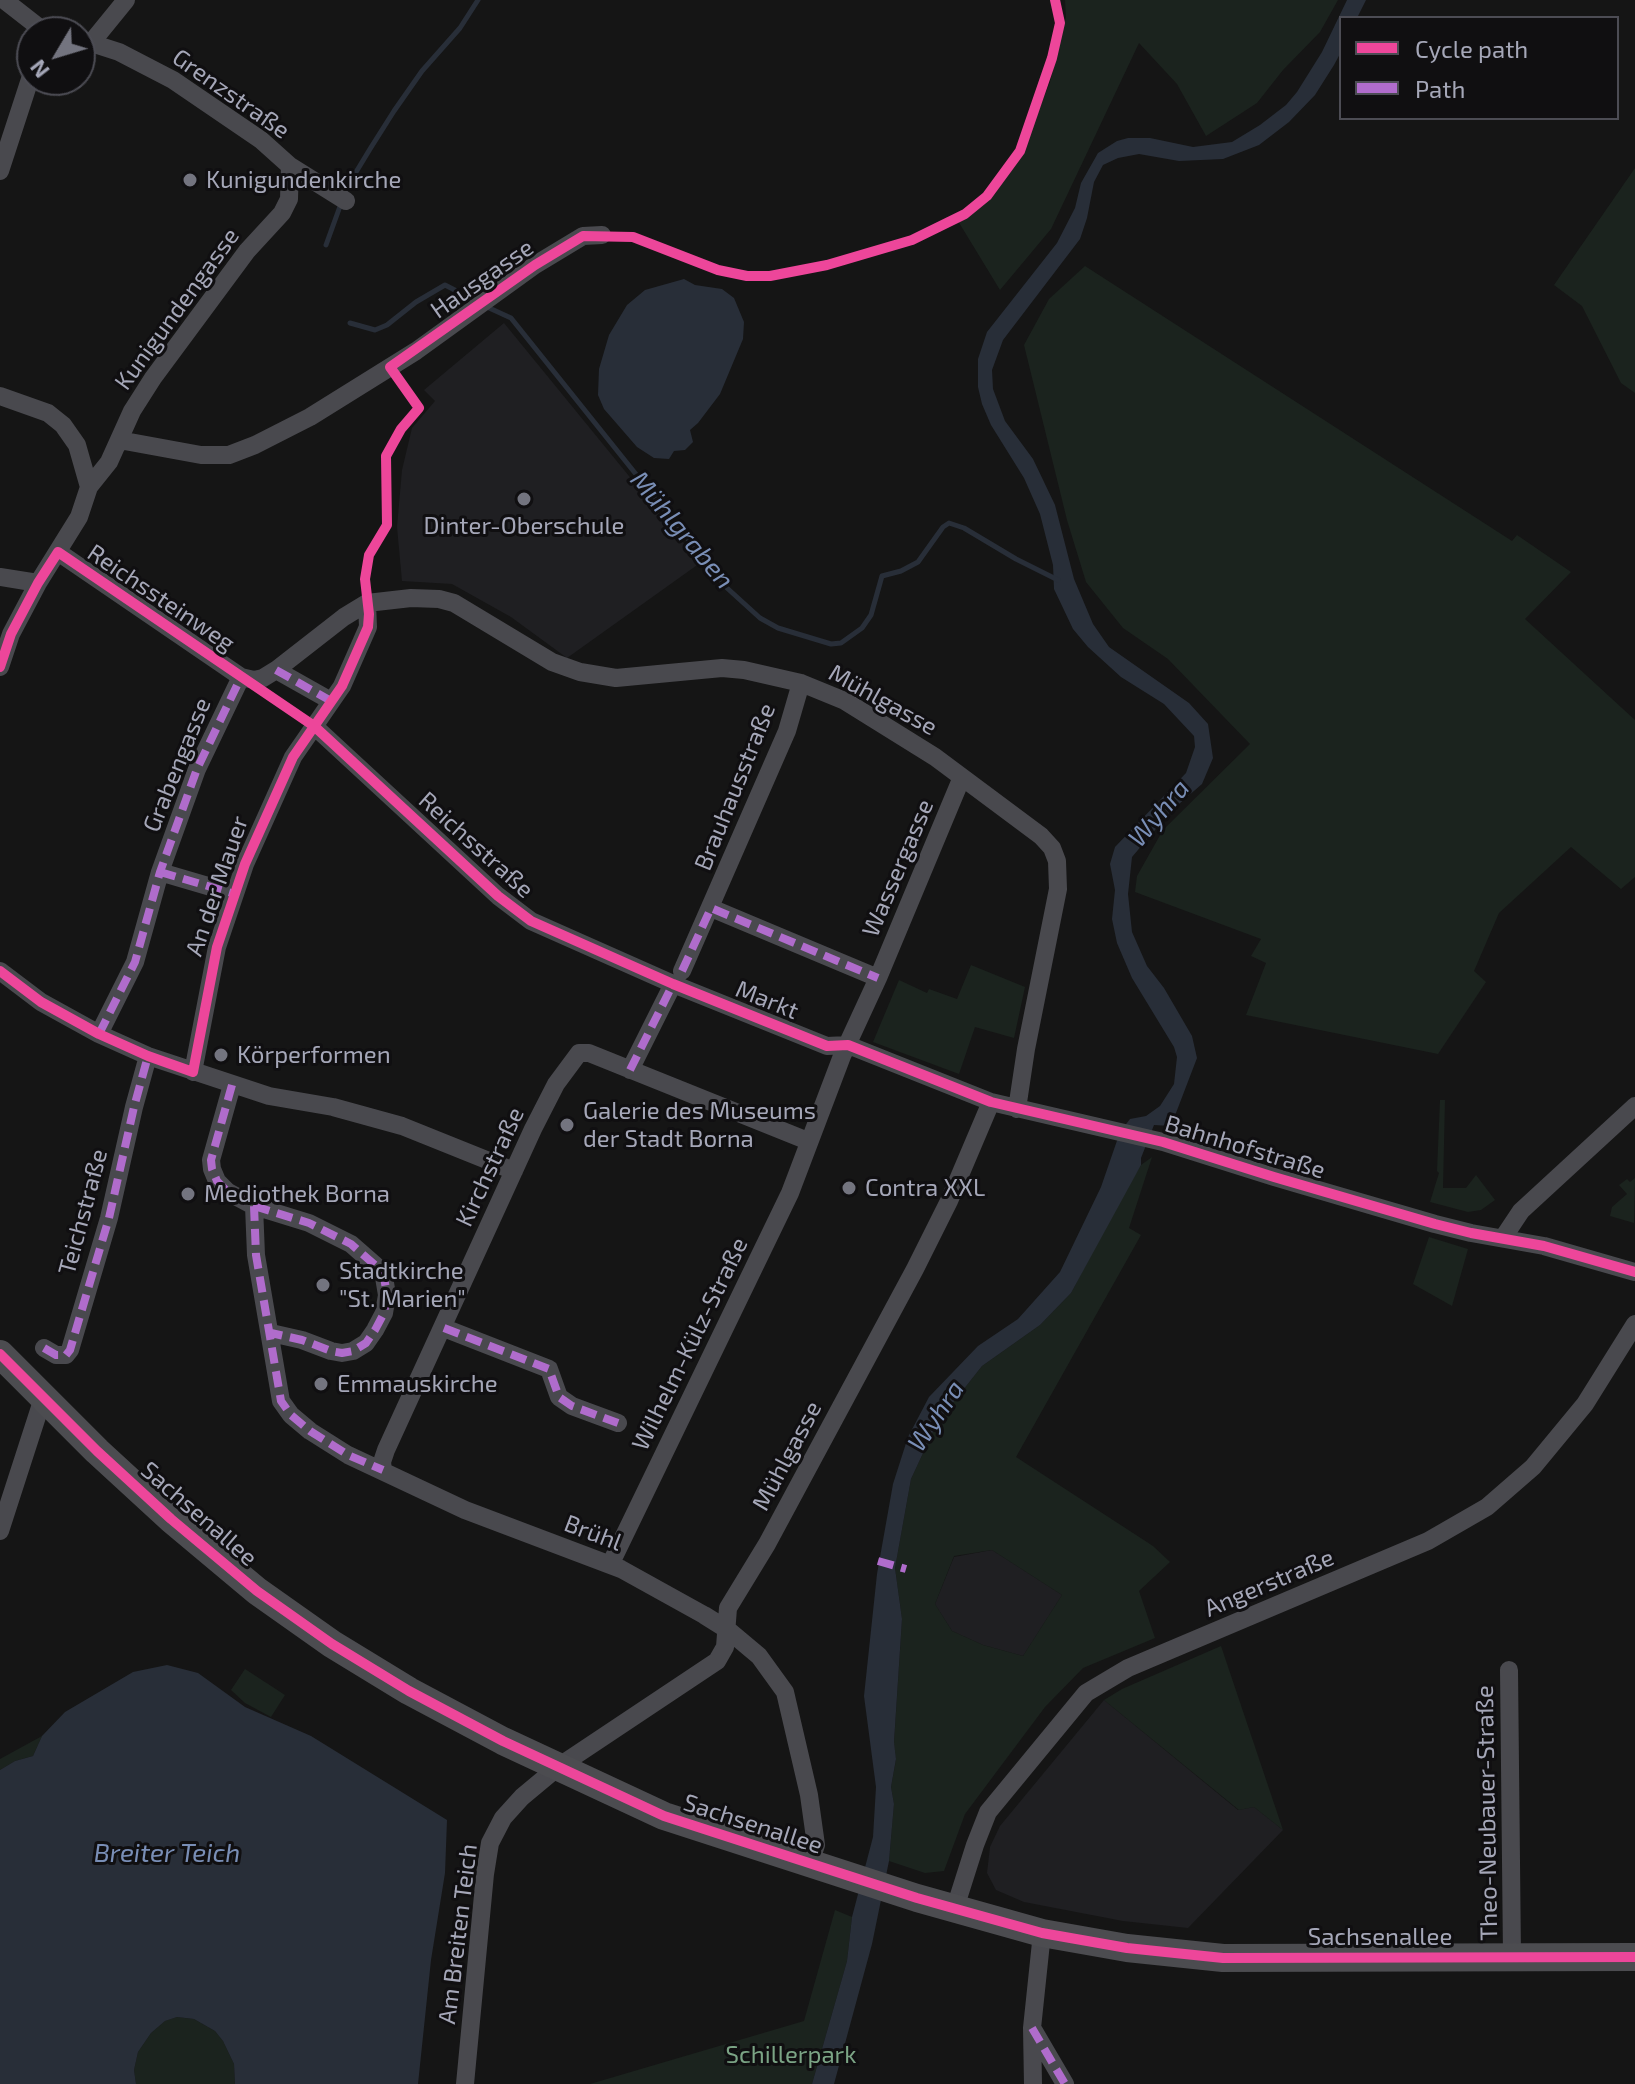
<!DOCTYPE html>
<meta charset="utf-8">
<style>
body{margin:0}
#map{position:relative;width:1635px;height:2084px;overflow:hidden;background:#151515;font-family:"Exo 2",sans-serif}
canvas{display:block}
.legend{position:absolute;left:1339px;top:16px;width:280px;height:104px;box-sizing:border-box;background:#100f11;border:2px solid #4c4c54;margin:0;padding:10px 14px;list-style:none;font-size:24px;color:#a5a7b8}
.legend li{display:flex;align-items:center;gap:16px;height:40px}
.legend b{width:40px;border:2px solid #4c4c54}
.north{position:absolute;left:16px;top:16px;width:80px;height:80px;box-sizing:border-box;background:#100f11;border:2px solid #4c4c54;border-radius:50%;rotate:232deg;font-size:22px;font-weight:700;line-height:32px;text-align:center;color:#a5a7b8}
.north::after{content:'';display:block;margin:auto;width:28px;height:36px;background:#73747f;clip-path:polygon(50% 0,100% 100%,50% 72%,0 100%)}
</style>
<div id="map">
<canvas width="1635" height="2084"></canvas>
<ul class="legend">
<li><b style="height:10px;background:#ed469a"></b>Cycle path</li>
<li><b style="height:10px;background:#b06ccc"></b>Path</li>
</ul>
<div class="north">N</div>
</div>
<script>
const ctx = document.querySelector('canvas').getContext('2d');
ctx.lineJoin = 'round';
function fill(path, color) {
  ctx.fillStyle = color;
  ctx.fill(path, 'evenodd');
}
function poly(rows) {
  const path = new Path2D();
  for (const r of rows) {
    path.moveTo(r[0], r[1]);
    for (let i = 2; i < r.length; i += 2) path.lineTo(r[i], r[i + 1]);
  }
  return path;
}
function strokePath(path, color, width, dash) {
  ctx.strokeStyle = color;
  ctx.lineWidth = width;
  ctx.lineCap = dash ? 'butt' : 'round';
  ctx.setLineDash(dash || []);
  ctx.stroke(path);
}
function label(font, color, halo, rows, align = 'center') {
  ctx.font = font + ' "Exo 2",sans-serif';
  ctx.lineWidth = 6;
  ctx.setLineDash([]);
  ctx.textBaseline = 'middle';
  ctx.strokeStyle = halo;
  ctx.fillStyle = color;
  for (const [text, x, y, turn = 0] of rows) {
    ctx.save();
    ctx.translate(x, y);
    ctx.rotate((+turn || 0) * Math.PI / 180);
    ctx.textAlign = isNaN(turn) ? turn : align;
    if (halo) ctx.strokeText(text, 0, 0);
    ctx.fillText(text, 0, 0);
    ctx.restore();
  }
}
fill(poly([
 [504,323,700,563,567,658,511,617,452,584,402,581,397,527,402,470,412,428,435,401,424,390],
 [992,1550,1062,1595,1023,1656,983,1645,952,1631,935,1604,954,1557],
 [1104,1700,1238,1810,1254,1807,1283,1830,1188,1928,1123,1921,1024,1902,996,1890,987,1873,990,1847,1000,1826]
]), '#1f1f22');
fill(poly([
 [1065,0,1338,0,1320,32,1283,70,1257,103,1206,136,1177,84,1139,43,1051,229,1000,290,958,221,995,194,1024,148,1050,82,1066,17],
 [1635,168,1635,393,1621,383,1582,306,1554,285],
 [1085,266,1512,541,1517,535,1571,572,1525,619,1635,720,1635,877,1621,889,1571,847,1499,913,1474,971,1486,982,1438,1054,1246,1015,1266,963,1251,956,1261,939,1135,892,1137,876,1163,830,1250,744,1168,659,1123,628,1086,582,1067,520,1024,345,1049,299],
 [971,965,1025,987,1014,1038,975,1027,959,1074,873,1042,899,980,927,993,929,989,957,999],
 [1440,1100,1445,1100,1443,1188,1466,1188,1476,1175,1495,1200,1481,1210,1468,1212,1430,1202,1439,1173,1437,1171],
 [1152,1157,1129,1228,1141,1235,1016,1457,1153,1546,1170,1562,1139,1591,1155,1638,1083,1668,1045,1707,965,1814,944,1871,925,1873,889,1861,894,1804,891,1787,896,1760,894,1743,902,1619,895,1568,911,1479,937,1423,982,1366,1040,1325,1071,1293,1124,1192,1141,1165],
 [992,1550,1062,1595,1023,1656,983,1645,952,1631,935,1604,954,1556],
 [1635,1178,1634,1223,1610,1216,1612,1207,1627,1194,1619,1185,1627,1179,1630,1182],
 [1429,1237,1468,1249,1452,1306,1413,1284],
 [1221,1646,1283,1830,1254,1807,1239,1810,1104,1700,1122,1689],
 [245,1669,285,1695,271,1717,245,1703,231,1690],
 [42,1736,33,1756,15,1761,0,1770,0,1759],
 [835,1910,852,1917,847,1961,812,2084,590,2084,804,2021],
 [177,2017,194,2019,215,2031,223,2041,234,2064,235,2084,136,2084,134,2070,138,2052,151,2033,165,2021]
]), '#1b231e');
fill(poly([
 [1347,0,1366,0,1357,18,1341,18,1341,52,1334,65,1315,95,1289,122,1259,145,1223,159,1179,161,1139,154,1118,158,1103,165,1094,182,1087,218,1080,239,1003,340,992,370,993,389,1005,421,1033,459,1055,505,1074,579,1093,624,1109,647,1189,703,1208,724,1213,758,1202,784,1172,810,1132,857,1128,894,1132,932,1147,966,1164,988,1192,1036,1197,1058,1171,1126,1154,1125,1141,1158,1141,1165,1071,1293,1040,1325,982,1366,937,1423,911,1479,895,1568,902,1619,894,1742,896,1759,891,1787,894,1804,889,1861,872,1944,834,2084,812,2084,847,1961,852,1917,873,1837,876,1787,864,1696,877,1574,893,1484,908,1437,929,1397,978,1346,1018,1319,1060,1272,1101,1187,1120,1132,1130,1119,1146,1116,1160,1106,1174,1084,1177,1057,1174,1047,1132,978,1117,943,1112,919,1115,890,1110,864,1115,847,1186,773,1195,747,1194,736,1164,704,1121,677,1088,647,1073,629,1054,589,1053,565,1040,514,1024,478,991,425,982,404,978,387,978,359,987,332,1057,243,1075,208,1081,183,1098,153,1117,141,1128,138,1150,138,1193,147,1232,142,1260,125,1286,105,1297,92,1322,52],
 [684,279,695,285,722,289,734,298,744,322,743,339,720,394,698,423,690,430,693,442,685,450,674,451,669,459,654,458,637,447,604,409,598,395,599,369,609,335,627,305,645,290],
 [167,1665,198,1673,245,1707,311,1736,447,1820,445,1873,431,1960,418,2084,235,2084,234,2064,223,2041,215,2031,194,2019,177,2017,165,2021,151,2033,138,2052,134,2070,136,2084,0,2084,0,1770,15,1761,33,1756,42,1736,65,1712,133,1672]
]), '#282e38');
strokePath(poly([
 [326,245,347,187,370,149,394,111,422,71,460,28,478,0],
 [487,307,511,318,727,588,760,618,778,628,831,644,841,643,862,628,871,615,882,576,901,571,918,562,943,527,949,523,964,528,1016,559,1058,580],
 [350,323,375,330,387,325,416,302,445,285,478,302]
]), '#282e38', 5);
strokePath(poly([
 [4,0,45,32],
 [91,43,126,0],
 [80,44,91,43,119,52,173,80,261,140,290,166,346,201],
 [0,171,32,73],
 [0,396,48,413,63,425,77,445,89,487],
 [119,440,201,455,229,455,255,445,310,417,416,351,535,265,583,236,602,235],
 [58,552,241,677,254,680,263,678,276,670,344,617,367,603,411,598,439,599,454,603,552,662,580,672,616,678,722,668,744,670,801,683,845,701,935,757,1041,836,1052,848,1057,861,1058,889,1026,1049,1017,1109],
 [0,577,38,583],
 [0,667,11,634,38,583,79,517,89,487,109,462,132,411,153,378,247,251,282,213,289,199,290,166],
 [276,670,331,701],
 [314,726,498,896,531,921,673,984,827,1046,848,1045,991,1102,1163,1142,1274,1177,1435,1224,1471,1233,1544,1246,1635,1272],
 [160,872,235,894],
 [711,908,878,978],
 [0,971,41,1002,99,1034,148,1056,269,1096,333,1107,402,1126,514,1171],
 [682,971,787,731,801,683],
 [99,1034,135,962,160,872,197,769,241,677],
 [630,1070,673,984],
 [193,1072,217,947,245,864,293,757,342,686,368,627,367,603],
 [232,1085,211,1160,212,1169,217,1181,228,1192,254,1206,256,1255,281,1401,291,1415,310,1431,348,1455,465,1510,621,1569,704,1615,728,1630,759,1656,785,1692,809,1795,816,1845,810,1863],
 [254,1206,309,1223,351,1244,375,1265,384,1277,387,1295,384,1313,375,1330,366,1343,353,1351,342,1353,331,1351,302,1340,271,1333],
 [1503,1238,1521,1211,1635,1106],
 [444,1328,549,1369,559,1397,572,1406,618,1423],
 [44,1348,56,1355,66,1355,70,1350,109,1218,134,1107,148,1056],
 [383,1470,382,1462,386,1450,533,1129,556,1084,579,1053,589,1053,808,1141],
 [0,1531,43,1398],
 [610,1565,790,1193,842,1056,878,978,962,777],
 [1509,1670,1512,1957],
 [955,1908,975,1845,988,1812,1086,1693,1128,1668,1428,1541,1487,1507,1533,1467,1585,1404,1635,1324],
 [1034,2031,1065,2084],
 [465,2084,485,1874,490,1843,503,1818,522,1797,558,1767,717,1661,725,1647,728,1608,767,1544,915,1269,949,1201,991,1102],
 [1033,2084,1032,2028,1042,1933]
]), '#49494e', 18);
strokePath(poly([
 [0,1354,97,1451,171,1519,257,1591,332,1644,409,1691,503,1741,664,1816,917,1898,1042,1933,1127,1948,1223,1958,1635,1957]
]), '#4c4c50', 28);
strokePath(poly([
 [276,670,331,701],
 [160,872,235,894],
 [682,971,711,908,878,978],
 [99,1034,135,962,160,872,197,769,241,677],
 [630,1070,673,984],
 [232,1085,211,1160,212,1169,217,1181,228,1192,254,1206,256,1255,281,1401,291,1415,310,1431,348,1455,383,1470],
 [254,1206,309,1223,351,1244,375,1265,384,1277,387,1295,384,1313,375,1330,366,1343,353,1351,342,1353,331,1351,302,1340,271,1333],
 [444,1328,549,1369,559,1397,572,1406,618,1423],
 [44,1348,56,1355,66,1355,70,1350,109,1218,134,1107,148,1056],
 [878,1561,906,1569],
 [1032,2028,1065,2084]
]), '#b06ccc', 8, [16, 8]);
strokePath(poly([
 [0,667,11,634,38,583,58,552,314,726,498,896,531,921,673,984,827,1046,848,1045,991,1102,1163,1142,1274,1177,1435,1224,1471,1233,1544,1246,1635,1272],
 [0,971,41,1002,99,1034,148,1056,193,1072,217,947,245,864,293,757,342,686,368,627,369,614,365,579,369,555,387,525,386,456,401,429,419,408,390,367,535,265,583,236,633,237,718,270,747,276,770,276,827,265,912,240,965,214,987,196,1020,151,1052,58,1060,23,1055,0],
 [0,1354,97,1451,171,1519,257,1591,332,1644,409,1691,503,1741,664,1816,917,1898,1042,1933,1127,1948,1223,1958,1635,1957]
]), '#ed469a', 10);
for (const [x, y, r, color] of [
 [190,180,8,"#73747f"],
 [524,499,8,"#73747f"],
 [221,1055,8,"#73747f"],
 [567,1125,8,"#73747f"],
 [849,1188,8,"#73747f"],
 [188,1194,8,"#73747f"],
 [323,1285,8,"#73747f"],
 [321,1384,8,"#73747f"]
]) {
  const dot = new Path2D();
  dot.arc(x, y, r, 0, 2 * Math.PI);
  ctx.fillStyle = color;
  ctx.fill(dot);
  strokePath(dot, '#100f11', 3);
}
label('24px', '#a5a7b8', '#100f11', [
 ["Grenzstraße",231,94,35],
 ["Hausgasse",482,279,-35],
 ["Kunigundengasse",177,309,-54],
 ["Reichssteinweg",161,598,34],
 ["Mühlgasse",883,700,29],
 ["Grabengasse",177,765,-68],
 ["Brauhausstraße",735,787,-68],
 ["Reichsstraße",476,845,42],
 ["Wassergasse",898,868,-67],
 ["An der Mauer",217,886,-71],
 ["Markt",767,1000,22],
 ["Bahnhofstraße",1245,1147,17],
 ["Kirchstraße",490,1167,-65],
 ["Teichstraße",83,1212,-75],
 ["Wilhelm-Külz-Straße",690,1344,-64],
 ["Mühlgasse",787,1456,-62],
 ["Sachsenallee",199,1514,41],
 ["Brühl",593,1533,21],
 ["Angerstraße",1269,1583,-23],
 ["Theo-Neubauer-Straße",1487,1813,-91],
 ["Sachsenallee",753,1824,18],
 ["Am Breiten Teich",458,1934,-83],
 ["Sachsenallee",1380,1937]
]);
label('24px', '#a5a7b8', '#100f11', [
 ["Kunigundenkirche",206,180],
 ["Dinter-Oberschule",524,526,"center"],
 ["Körperformen",237,1055],
 ["Galerie des Museums",583,1111],
 ["der Stadt Borna",583,1139],
 ["Contra XXL",865,1188],
 ["Mediothek Borna",204,1194],
 ["Stadtkirche",339,1271],
 ["\"St. Marien\"",339,1299],
 ["Emmauskirche",337,1384]
], 'left');
label('24px', '#7ba485', '#100f11', [
 ["Schillerpark",791,2055]
]);
label('italic 26px', '#798eb6', '#100f11', [
 ["Mühlgraben",682,530,50],
 ["Wyhra",1159,813,-50],
 ["Wyhra",936,1416,-56],
 ["Breiter Teich",167,1853]
]);
</script>
